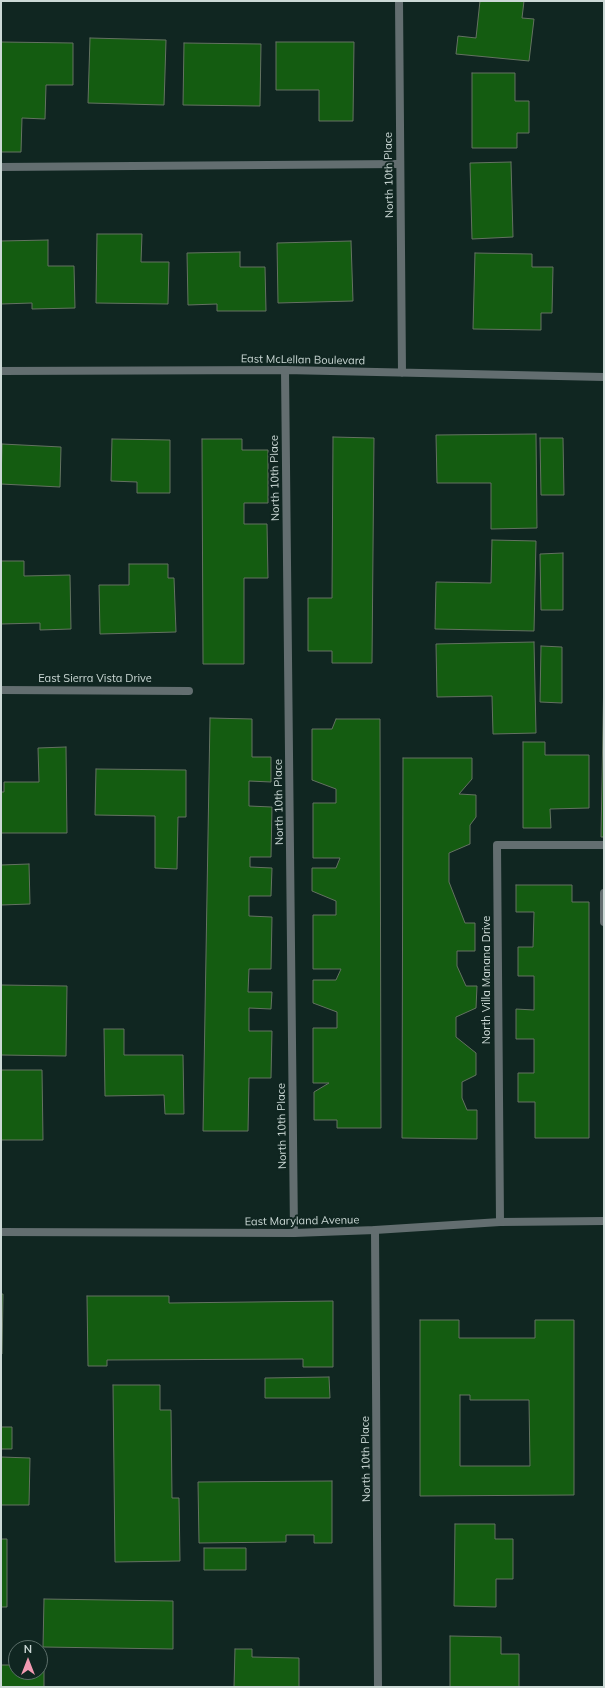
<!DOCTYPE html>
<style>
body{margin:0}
#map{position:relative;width:605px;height:1688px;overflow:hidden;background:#102621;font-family:Mulish,sans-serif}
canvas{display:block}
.frame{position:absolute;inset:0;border:2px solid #ccd9d6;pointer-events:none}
.north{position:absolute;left:8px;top:1640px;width:40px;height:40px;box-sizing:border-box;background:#102621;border:1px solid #5b6e69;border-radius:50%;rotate:0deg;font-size:11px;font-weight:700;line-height:16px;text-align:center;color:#ccd9d6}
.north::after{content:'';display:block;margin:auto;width:14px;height:18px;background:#f19ab1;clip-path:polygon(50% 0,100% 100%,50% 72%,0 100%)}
</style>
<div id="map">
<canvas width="605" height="1688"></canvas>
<div class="frame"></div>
<div class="north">N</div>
</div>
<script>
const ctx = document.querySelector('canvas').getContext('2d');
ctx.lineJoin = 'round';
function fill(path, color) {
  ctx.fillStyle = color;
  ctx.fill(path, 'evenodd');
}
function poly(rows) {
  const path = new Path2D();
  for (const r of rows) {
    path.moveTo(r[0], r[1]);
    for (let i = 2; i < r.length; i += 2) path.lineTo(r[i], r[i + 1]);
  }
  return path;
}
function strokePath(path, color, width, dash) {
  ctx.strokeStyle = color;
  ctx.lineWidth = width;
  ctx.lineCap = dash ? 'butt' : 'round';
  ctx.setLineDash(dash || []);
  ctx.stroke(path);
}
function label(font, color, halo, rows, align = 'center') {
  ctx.font = font + ' Mulish,sans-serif';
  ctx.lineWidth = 4;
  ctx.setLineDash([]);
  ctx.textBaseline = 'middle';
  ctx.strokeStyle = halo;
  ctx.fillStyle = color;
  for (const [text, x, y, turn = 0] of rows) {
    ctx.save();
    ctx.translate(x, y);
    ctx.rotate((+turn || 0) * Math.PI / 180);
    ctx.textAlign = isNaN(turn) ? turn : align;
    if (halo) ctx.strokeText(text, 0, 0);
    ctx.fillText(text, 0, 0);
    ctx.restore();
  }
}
const building = poly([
 [480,1,524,1,522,18,534,19,529,61,456,54,458,36,476,38,480,1],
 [90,38,166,40,164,105,88,103,90,38],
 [1,42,73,43,73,85,46,85,45,119,22,118,21,152,1,152,1,42],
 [276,42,354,42,353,121,319,121,319,90,276,90,276,42],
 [184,43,261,44,260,106,183,105,184,43],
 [472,73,515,73,515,101,529,101,529,133,517,133,517,148,472,148,472,73],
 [511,162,513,237,472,239,470,163,511,162],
 [97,234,142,234,141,262,169,262,168,304,96,303,97,234],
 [48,240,48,266,74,266,75,308,32,309,32,303,1,304,1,241,48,240],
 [351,241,353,301,278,303,277,243,351,241],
 [240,252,240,267,265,267,266,311,217,311,217,304,188,305,187,253,240,252],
 [475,253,532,254,532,267,553,267,552,313,541,313,541,330,473,329,475,253],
 [536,434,537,528,491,529,491,483,437,483,436,435,536,434],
 [333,437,374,438,372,663,332,663,332,651,308,651,308,598,332,598,333,437],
 [540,438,563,438,564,495,541,495,540,438],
 [112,439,170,440,170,493,137,493,137,482,111,481,112,439],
 [202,439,242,439,242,450,268,450,268,503,244,503,244,524,267,524,268,578,244,578,244,664,203,664,202,439],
 [2,444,61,447,60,487,1,484,2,444],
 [492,540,536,541,534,631,435,629,436,582,491,583,492,540],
 [563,553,563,610,541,610,540,554,563,553],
 [1,561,24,561,24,576,70,575,71,629,40,630,40,623,1,624,1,561],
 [129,564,168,564,168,578,174,578,176,632,100,634,99,585,129,585,129,564],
 [534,642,536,733,493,734,492,696,437,697,436,644,534,642],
 [541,646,562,647,562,703,540,702,541,646],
 [604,669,604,837,601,837,604,669],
 [210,718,252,719,252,757,271,757,271,782,249,781,249,806,272,807,271,857,250,857,250,867,272,868,271,896,249,896,249,916,272,917,271,969,249,969,248,992,272,992,271,1009,249,1008,249,1031,272,1031,271,1078,249,1078,248,1131,203,1131,210,718],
 [336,719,380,719,381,1128,337,1128,337,1120,314,1120,314,1092,329,1083,313,1083,313,1028,337,1028,337,1012,313,1003,313,980,336,980,341,969,313,969,313,915,336,915,336,901,312,891,312,868,336,868,340,858,313,858,313,803,336,803,336,789,312,780,312,729,332,729,336,719],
 [523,742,545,742,545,755,589,755,589,808,550,809,551,828,523,828,523,742],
 [66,747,67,833,1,833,1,792,4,792,4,782,39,782,38,748,66,747],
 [403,758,472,758,472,779,459,794,476,795,476,817,470,825,470,844,449,853,449,882,465,923,475,923,475,951,457,951,457,966,466,986,477,986,476,1008,456,1017,456,1037,476,1053,476,1075,462,1082,462,1098,467,1110,477,1110,477,1139,402,1138,403,758],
 [96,769,186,770,186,817,178,817,177,869,155,868,155,816,95,815,96,769],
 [29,864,30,904,1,905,1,865,29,864],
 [516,885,572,885,572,902,589,902,589,1138,535,1138,535,1102,518,1102,518,1073,534,1073,534,1039,516,1039,516,1009,534,1010,534,976,518,976,518,947,533,947,534,912,516,912,516,885],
 [1,985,67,986,66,1056,1,1055,1,985],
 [104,1029,124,1029,124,1055,183,1055,184,1114,165,1114,164,1095,105,1096,104,1029],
 [1,1070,42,1070,43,1140,1,1140,1,1070],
 [1,1294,3,1294,2,1354,1,1354,1,1294],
 [87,1296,169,1296,169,1303,333,1301,333,1367,303,1367,303,1359,107,1360,107,1366,88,1366,87,1296],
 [420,1320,459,1320,459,1338,535,1338,535,1320,574,1320,574,1495,420,1496,420,1320],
 [460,1395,470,1395,470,1400,529,1400,530,1466,460,1466,460,1395],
 [329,1377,330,1398,265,1398,265,1378,329,1377],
 [113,1385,160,1385,160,1410,171,1410,172,1498,179,1498,180,1561,115,1562,113,1385],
 [1,1427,12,1427,12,1449,1,1449,1,1427],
 [1,1457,30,1458,29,1505,1,1505,1,1457],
 [332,1481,332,1543,314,1543,314,1535,286,1535,286,1542,199,1543,198,1482,332,1481],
 [455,1524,495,1524,495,1539,513,1539,513,1579,496,1579,496,1607,454,1606,455,1524],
 [1,1539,7,1539,7,1607,1,1607,1,1539],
 [204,1548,246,1548,246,1570,204,1570,204,1548],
 [44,1599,173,1601,173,1649,43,1647,44,1599],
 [450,1636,501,1637,501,1654,519,1654,519,1687,450,1687,450,1636],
 [235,1649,252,1649,252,1657,299,1658,299,1687,234,1687,235,1649],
 [1,1665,16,1665,16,1672,40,1672,40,1665,44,1665,44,1687,1,1687,1,1665]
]);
fill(building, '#145c11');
strokePath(building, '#647262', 1);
strokePath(poly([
 [1,167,400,164],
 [285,370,294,1233],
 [604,893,604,922],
 [500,1222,497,845,604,845]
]), '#636e70', 8);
strokePath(poly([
 [399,1,402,373],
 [1,371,285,370,604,377],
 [1,690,189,691],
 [375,1230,378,1687]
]), '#636e70', 8);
strokePath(poly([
 [1,1232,294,1233,375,1230,500,1222,604,1221]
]), '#636e70', 8);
label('11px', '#ccd9d6', '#102621', [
 ["North 10th Place",389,175,-91],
 ["East McLellan Boulevard",303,360,1],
 ["North 10th Place",275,478,-91],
 ["East Sierra Vista Drive",95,679],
 ["North 10th Place",279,802,-91],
 ["North Villa Manana Drive",487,980,-90],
 ["North 10th Place",282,1126,-91],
 ["East Maryland Avenue",302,1221,-1],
 ["North 10th Place",366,1459,-91]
]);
</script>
